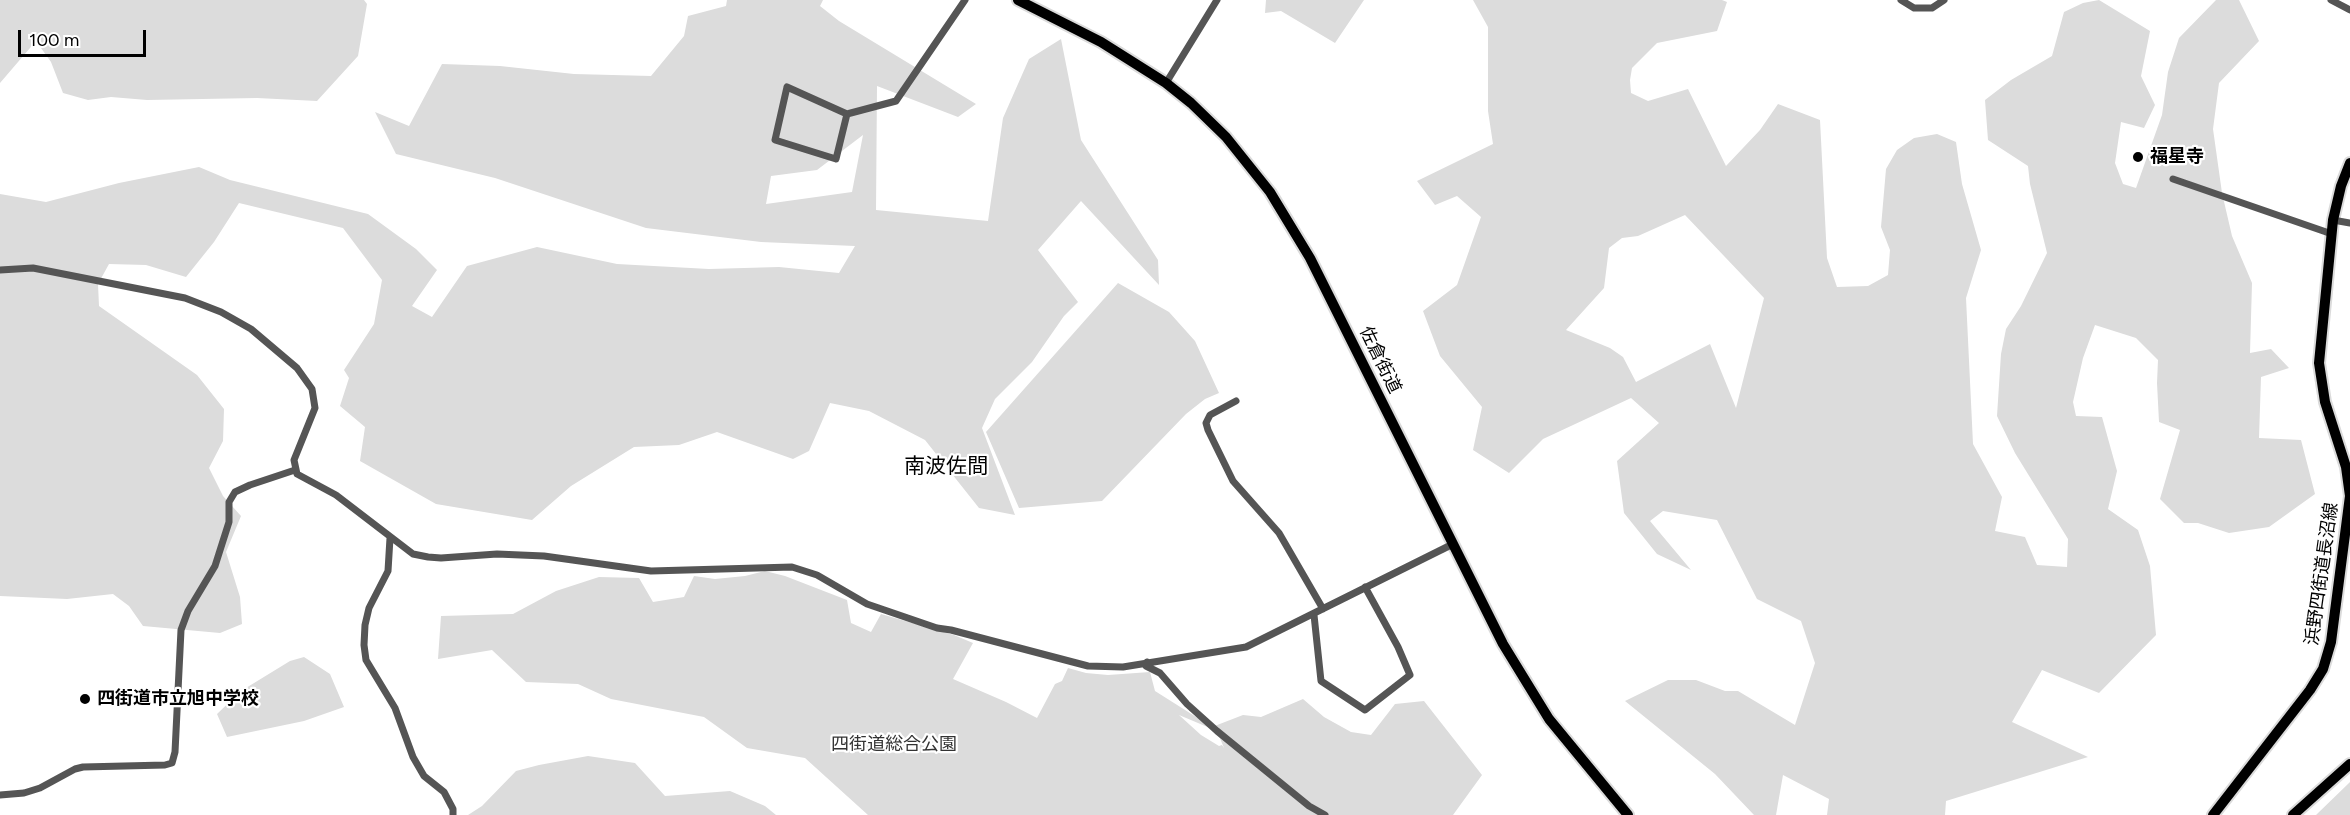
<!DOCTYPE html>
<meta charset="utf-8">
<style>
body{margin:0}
#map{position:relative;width:2350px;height:815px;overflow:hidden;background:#fff;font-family:Figtree,sans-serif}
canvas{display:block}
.scale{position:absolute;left:18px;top:30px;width:128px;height:27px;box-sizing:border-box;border:3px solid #000;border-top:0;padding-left:8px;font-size:18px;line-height:21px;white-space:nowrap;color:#000;-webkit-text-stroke:4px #fff;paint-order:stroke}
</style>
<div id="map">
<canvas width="2350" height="815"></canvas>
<div class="scale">100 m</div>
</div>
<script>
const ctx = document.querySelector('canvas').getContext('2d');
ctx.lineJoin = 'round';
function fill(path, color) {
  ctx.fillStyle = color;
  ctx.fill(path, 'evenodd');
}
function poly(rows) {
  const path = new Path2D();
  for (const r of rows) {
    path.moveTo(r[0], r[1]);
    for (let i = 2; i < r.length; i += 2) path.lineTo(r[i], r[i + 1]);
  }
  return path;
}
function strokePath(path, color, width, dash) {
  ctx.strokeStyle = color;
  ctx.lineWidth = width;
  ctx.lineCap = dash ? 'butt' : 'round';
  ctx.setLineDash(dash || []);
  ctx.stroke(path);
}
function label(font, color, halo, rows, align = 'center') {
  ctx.font = font + ' Figtree,"Noto Sans JP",sans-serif';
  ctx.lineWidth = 4.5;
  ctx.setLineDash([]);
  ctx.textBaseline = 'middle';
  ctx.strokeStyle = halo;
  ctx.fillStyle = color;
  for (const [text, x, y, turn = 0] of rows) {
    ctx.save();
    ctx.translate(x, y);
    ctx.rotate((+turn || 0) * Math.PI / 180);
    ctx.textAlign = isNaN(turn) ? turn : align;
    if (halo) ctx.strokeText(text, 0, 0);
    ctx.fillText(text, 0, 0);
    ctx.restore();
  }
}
fill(poly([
 [0,0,364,0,367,4,358,56,317,101,257,98,147,100,111,97,88,100,63,93,51,62,36,41,0,83],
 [727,0,823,0,820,6,839,21,976,104,958,117,877,86,876,210,988,221,1003,118,1029,59,1061,39,1081,140,1158,260,1159,285,1081,201,1038,250,1078,302,1064,316,1032,362,995,399,982,428,1015,515,979,508,925,440,869,411,830,403,809,451,793,459,717,432,679,445,634,447,571,486,532,520,436,504,360,461,365,427,340,406,349,378,344,370,374,324,382,280,343,228,239,203,214,242,186,277,146,265,109,264,98,284,99,306,197,375,224,409,223,441,209,468,223,496,241,516,226,552,240,597,242,624,220,633,143,626,129,606,113,594,67,599,0,596,0,194,46,202,119,183,199,167,230,180,368,214,416,249,437,270,412,306,432,317,467,266,537,247,617,264,709,269,779,267,839,273,855,246,761,242,646,228,495,178,396,154,375,112,409,126,442,64,500,66,574,74,651,76,684,36,688,16,726,6],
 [863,135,852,192,766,204,771,176,817,170],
 [1266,0,1364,0,1335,43,1281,11,1265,13],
 [1473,0,1722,0,1727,2,1717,31,1657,43,1632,68,1630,80,1631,93,1648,101,1688,89,1726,166,1760,130,1778,104,1820,120,1827,258,1837,287,1868,286,1888,275,1890,250,1881,227,1886,169,1897,150,1914,138,1937,134,1956,142,1962,184,1981,250,1966,298,1973,444,2002,497,1995,531,2025,537,2037,565,2067,567,2068,539,2015,453,1997,416,2001,354,2006,329,2021,306,2047,253,2030,184,2028,166,1988,140,1985,100,2011,80,2052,56,2064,12,2083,3,2099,0,2150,31,2141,76,2155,105,2144,128,2121,122,2115,163,2123,184,2136,188,2162,115,2168,72,2179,38,2216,0,2239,0,2259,41,2219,83,2213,129,2222,193,2232,236,2252,283,2250,353,2271,349,2289,368,2261,377,2259,438,2301,440,2315,494,2269,527,2229,533,2198,523,2184,523,2160,499,2180,430,2159,422,2157,383,2158,360,2136,338,2095,325,2083,358,2073,402,2076,416,2102,417,2117,471,2108,509,2138,530,2150,566,2156,635,2099,693,2042,670,2012,722,2088,757,1946,801,1945,815,1827,815,1829,799,1783,775,1776,815,1754,815,1715,774,1625,701,1668,680,1696,680,1725,691,1738,691,1795,725,1815,663,1801,621,1757,599,1717,520,1663,511,1650,521,1691,570,1657,554,1624,513,1617,461,1659,423,1631,398,1543,439,1509,473,1473,450,1482,407,1440,356,1423,311,1457,285,1481,217,1457,196,1435,205,1417,181,1493,144,1488,111,1488,27],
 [1685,215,1764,298,1736,408,1710,344,1636,382,1623,357,1610,348,1566,330,1604,288,1609,248,1622,238,1638,236],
 [1118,283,1169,312,1195,341,1219,393,1205,399,1186,414,1102,501,1019,508,986,432],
 [765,571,785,576,847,600,851,623,871,632,881,614,954,635,973,643,953,679,1006,702,1037,718,1055,684,1062,681,1068,668,1086,673,1108,675,1150,672,1155,691,1212,727,1243,715,1261,717,1303,699,1324,717,1351,732,1371,735,1395,704,1424,701,1482,775,1453,815,868,815,805,758,747,748,704,717,611,699,578,684,526,682,492,650,438,659,441,616,513,614,556,591,599,577,639,578,653,602,684,597,694,576,715,579,745,576],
 [1179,715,1217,731,1224,748,1222,745,1219,746,1201,735],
 [304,657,330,674,344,707,304,721,227,737,217,714,241,691,290,661],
 [588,756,635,763,665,796,730,791,765,806,776,815,468,815,482,806,516,771,539,765],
 [2350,782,2350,815,2316,815]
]), '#dcdcdc');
const primary = poly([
 [2213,815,2310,690,2323,669,2331,642,2350,496,2346,467,2325,402,2319,363,2333,220,2341,186,2350,163],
 [2293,815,2350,764]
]);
const trunk = poly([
 [1018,0,1101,42,1166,83,1191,103,1226,137,1270,192,1310,258,1503,644,1549,719,1628,815]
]);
strokePath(primary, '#dbdbdb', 14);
strokePath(trunk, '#dbdbdb', 14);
strokePath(poly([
 [1901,0,1914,8,1932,8,1944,0],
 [2331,0,2350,10],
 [1166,83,1217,0],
 [787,87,847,114,836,159,775,140,787,87],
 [847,114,896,101,965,0],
 [2173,179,2332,234],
 [2333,220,2350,223],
 [0,270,33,268,185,298,221,312,251,329,297,368,312,389,315,408,294,460,297,474,336,495,413,554,428,557,441,558,497,554,544,556,651,571,792,567,817,575,867,604,937,628,951,630,1088,666,1123,667,1246,647,1453,544],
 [1236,401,1210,415,1206,423,1208,430,1233,481,1279,533,1323,609],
 [390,538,388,571,369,608,365,625,364,645,366,660,395,708,413,757,424,776,444,792,453,809,453,815],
 [1314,615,1321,681,1365,710,1410,675,1398,647,1365,587],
 [1147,662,1146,666,1160,673,1187,704,1217,731,1309,806,1325,815],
 [0,795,24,793,40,788,75,769,83,767,165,765,172,763,175,752,181,630,188,611,215,566,229,522,229,502,235,492,250,485,295,470]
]), '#555', 7);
strokePath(primary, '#000', 10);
strokePath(trunk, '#000', 10);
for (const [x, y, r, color] of [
 [2138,157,6,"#000"],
 [85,699,6,"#000"]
]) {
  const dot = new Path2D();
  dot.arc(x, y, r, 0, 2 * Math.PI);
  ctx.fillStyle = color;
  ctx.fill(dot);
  strokePath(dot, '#fff', 2);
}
label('bold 18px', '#000', '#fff', [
 ["福星寺",2150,157],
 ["四街道市立旭中学校",97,699]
], 'left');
label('18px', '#000', '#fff', [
 ["佐倉街道",1380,360,64],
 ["浜野四街道長沼線",2322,574,-82]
]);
label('18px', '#333', '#fff', [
 ["四街道総合公園",894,745]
]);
label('21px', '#000', '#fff', [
 ["南波佐間",946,467]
]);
</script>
